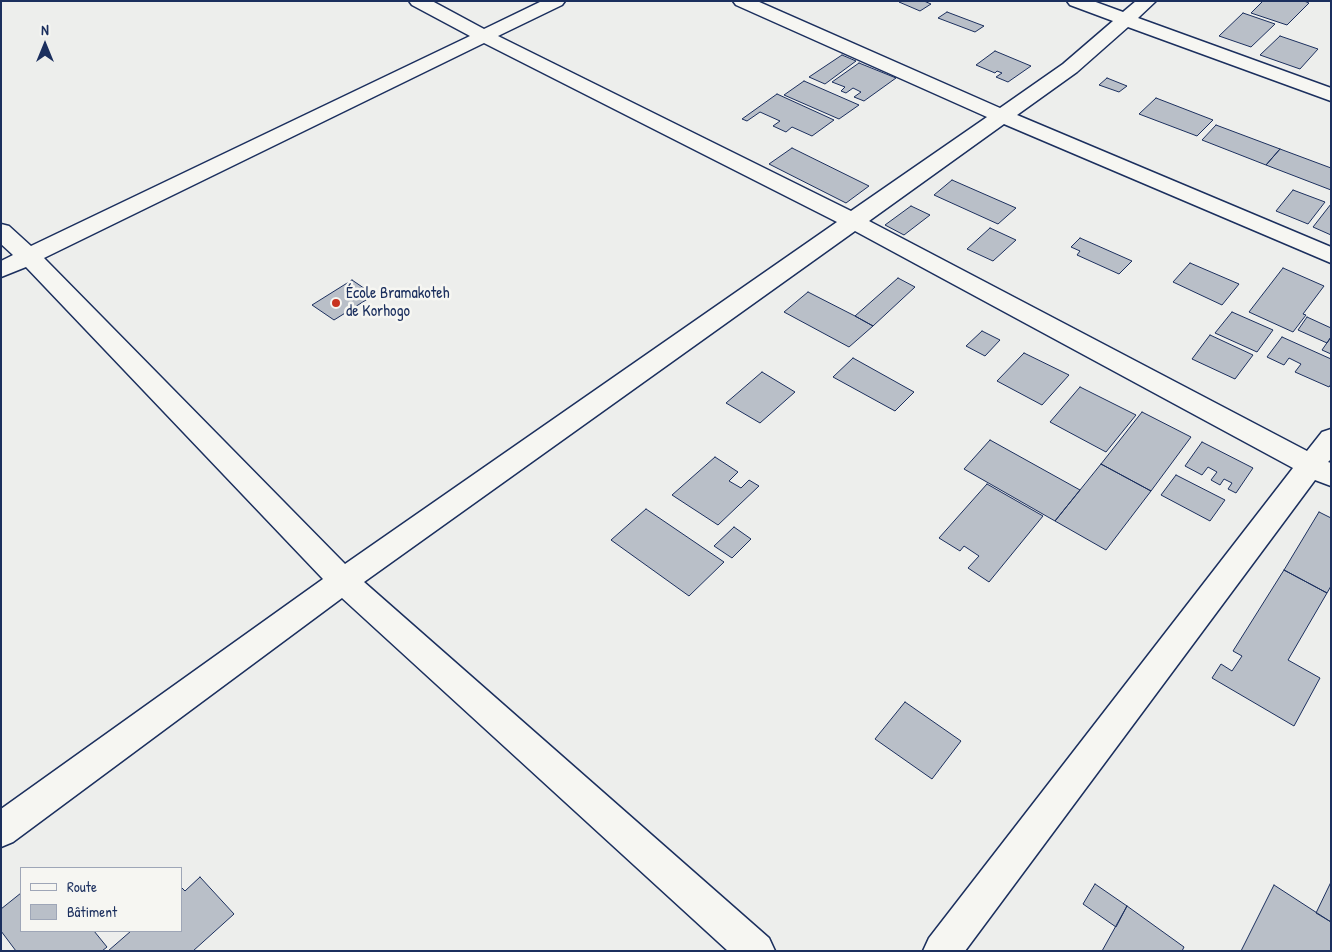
<!DOCTYPE html>
<meta charset="utf-8">
<style>
body{margin:0}
#map{position:relative;width:1332px;height:952px;overflow:hidden;background:#edeeec;font-family:"Patrick Hand",sans-serif}
canvas{display:block}
.frame{position:absolute;inset:0;border:2px solid #1b2f5e;pointer-events:none}
.legend{position:absolute;left:20px;top:867px;width:162px;height:65px;box-sizing:border-box;background:#f6f6f2;border:1px solid #9ea6b7;margin:0;padding:6px 9px;list-style:none;font-size:15px;color:#1b2f5e}
.legend li{display:flex;align-items:center;gap:10px;height:25px}
.legend b{width:25px;border:1px solid #9ea6b7}
.north{position:absolute;left:20px;top:20px;width:50px;height:50px;-webkit-text-stroke:4px #f6f6f2;paint-order:stroke;rotate:0deg;font-size:14px;font-weight:700;line-height:20px;text-align:center;color:#1b2f5e}
.north::after{content:'';display:block;margin:auto;width:18px;height:22px;background:#1b2f5e;clip-path:polygon(50% 0,100% 100%,50% 72%,0 100%)}
</style>
<div id="map">
<canvas width="1332" height="952"></canvas>
<div class="frame"></div>
<ul class="legend">
<li><b style="height:6px;background:#f6f6f2"></b>Route</li>
<li><b style="height:14px;background:#b9bfc8"></b>Bâtiment</li>
</ul>
<div class="north">N</div>
</div>
<script>
const ctx = document.querySelector('canvas').getContext('2d');
ctx.lineJoin = 'round';
function fill(path, color) {
  ctx.fillStyle = color;
  ctx.fill(path, 'evenodd');
}
function poly(rows) {
  const path = new Path2D();
  for (const r of rows) {
    path.moveTo(r[0], r[1]);
    for (let i = 2; i < r.length; i += 2) path.lineTo(r[i], r[i + 1]);
  }
  return path;
}
function strokePath(path, color, width, dash) {
  ctx.strokeStyle = color;
  ctx.lineWidth = width;
  ctx.lineCap = dash ? 'butt' : 'round';
  ctx.setLineDash(dash || []);
  ctx.stroke(path);
}
function label(font, color, halo, rows, align = 'center') {
  ctx.font = font + ' "Patrick Hand",sans-serif';
  ctx.lineWidth = 5;
  ctx.setLineDash([]);
  ctx.textBaseline = 'middle';
  ctx.strokeStyle = halo;
  ctx.fillStyle = color;
  for (const [text, x, y, turn = 0] of rows) {
    ctx.save();
    ctx.translate(x, y);
    ctx.rotate((+turn || 0) * Math.PI / 180);
    ctx.textAlign = isNaN(turn) ? turn : align;
    if (halo) ctx.strokeText(text, 0, 0);
    ctx.fillText(text, 0, 0);
    ctx.restore();
  }
}
const building = poly([
 [901,1,924,1,931,4,920,11,899,2,901,1],
 [1263,1,1304,1,1309,3,1287,25,1251,13,1263,1],
 [947,12,984,26,975,32,938,18,947,12],
 [1243,13,1275,24,1251,47,1219,36,1243,13],
 [1280,36,1318,49,1300,69,1260,55,1280,36],
 [995,51,1031,66,1008,82,996,77,1002,73,997,71,995,73,976,65,995,51],
 [842,55,856,61,825,84,809,77,842,55],
 [859,63,896,78,864,101,854,97,861,92,853,88,846,93,841,91,845,87,832,82,859,63],
 [1107,78,1127,86,1119,92,1099,85,1107,78],
 [804,81,859,105,839,119,784,95,804,81],
 [777,94,834,120,812,136,792,127,786,132,773,126,780,121,760,112,747,121,742,119,777,94],
 [1156,98,1213,120,1197,136,1139,114,1156,98],
 [1216,125,1280,149,1266,165,1202,140,1216,125],
 [792,148,869,186,846,203,769,164,792,148],
 [1280,149,1331,168,1331,190,1266,165,1280,149],
 [952,180,1016,208,998,224,934,195,952,180],
 [1293,190,1325,202,1308,224,1276,211,1293,190],
 [1331,204,1331,235,1313,227,1331,204],
 [911,206,930,215,904,235,885,225,911,206],
 [990,228,1016,240,993,261,967,249,990,228],
 [1080,238,1132,261,1119,274,1077,255,1080,251,1071,247,1080,238],
 [1190,263,1239,284,1222,305,1173,282,1190,263],
 [1283,268,1324,286,1303,314,1306,315,1293,332,1249,312,1283,268],
 [898,278,915,287,873,326,855,316,898,278],
 [352,280,374,295,334,320,312,305,352,280],
 [808,292,855,316,873,326,849,347,784,312,808,292],
 [1232,312,1273,330,1257,352,1215,333,1232,312],
 [1307,317,1331,328,1331,337,1327,343,1298,330,1307,317],
 [982,331,1000,340,985,356,966,346,982,331],
 [1210,335,1253,355,1235,379,1192,359,1210,335],
 [1282,337,1331,359,1331,384,1329,387,1295,372,1301,364,1289,358,1284,365,1267,357,1282,337],
 [1331,337,1331,354,1322,350,1331,337],
 [1024,353,1069,375,1042,405,997,381,1024,353],
 [853,358,914,392,895,411,833,377,853,358],
 [762,372,795,392,760,423,726,403,762,372],
 [1080,387,1136,415,1106,452,1050,422,1080,387],
 [1142,412,1191,437,1151,491,1101,464,1142,412],
 [990,440,1080,490,1055,521,964,469,990,440],
 [1202,442,1253,468,1236,493,1228,489,1232,483,1224,479,1220,485,1211,480,1217,472,1208,467,1202,475,1185,466,1202,442],
 [715,457,738,472,729,481,741,488,749,480,759,486,718,525,672,495,715,457],
 [1101,464,1151,491,1106,550,1055,521,1101,464],
 [1176,475,1225,500,1210,521,1161,495,1176,475],
 [987,484,1043,516,989,582,968,568,979,556,964,546,960,551,939,538,987,484],
 [646,509,724,562,689,596,611,540,646,509],
 [1319,512,1331,518,1331,586,1327,593,1284,570,1319,512],
 [734,527,751,539,732,558,714,546,734,527],
 [1284,570,1327,593,1288,660,1320,678,1294,726,1212,678,1221,664,1232,671,1242,656,1233,651,1284,570],
 [905,702,961,741,932,779,875,739,905,702],
 [200,877,234,914,193,951,108,951,131,931,181,931,181,887,185,891,200,877],
 [1331,882,1331,922,1316,913,1331,882],
 [1095,884,1127,906,1116,927,1083,904,1095,884],
 [1274,885,1331,922,1331,951,1241,951,1274,885],
 [21,893,21,931,94,931,107,947,102,951,16,951,1,931,1,909,21,893],
 [1127,906,1184,947,1182,951,1102,951,1127,906]
]);
fill(building, '#b9bfc8');
strokePath(building, '#1b2f5e', 1);
const minor = poly([
 [409,1,432,1,484,29,542,1,565,1,562,5,498,36,851,211,987,117,736,5,733,1,757,1,1000,108,1063,64,1113,21,1070,5,1067,1,1093,1,1123,12,1136,1,1156,1,1138,18,1331,88,1331,101,1128,27,1077,72,1017,115,1331,247,1331,263,1004,124,869,221,1307,451,1322,432,1331,429,1331,459,1328,462,1331,463,1331,486,1315,480,965,951,923,951,929,938,1293,468,855,231,364,582,769,938,775,951,728,951,342,598,13,842,1,847,1,809,323,579,26,267,1,277,1,261,13,255,1,244,1,224,9,226,31,246,470,36,412,5,409,1],
 [484,43,837,222,345,564,44,258,484,43]
]);
strokePath(minor, '#1b2f5e', 3);
fill(minor, '#f6f6f2');
for (const [x, y, r, color] of [
 [336,303,5,"#c8321e"]
]) {
  const dot = new Path2D();
  dot.arc(x, y, r, 0, 2 * Math.PI);
  ctx.fillStyle = color;
  ctx.fill(dot);
  strokePath(dot, '#f6f6f2', 2);
}
label('16px', '#1b2f5e', '#f6f6f2', [
 ["École Bramakoteh",346,294],
 ["de Korhogo",346,312]
], 'left');
</script>
